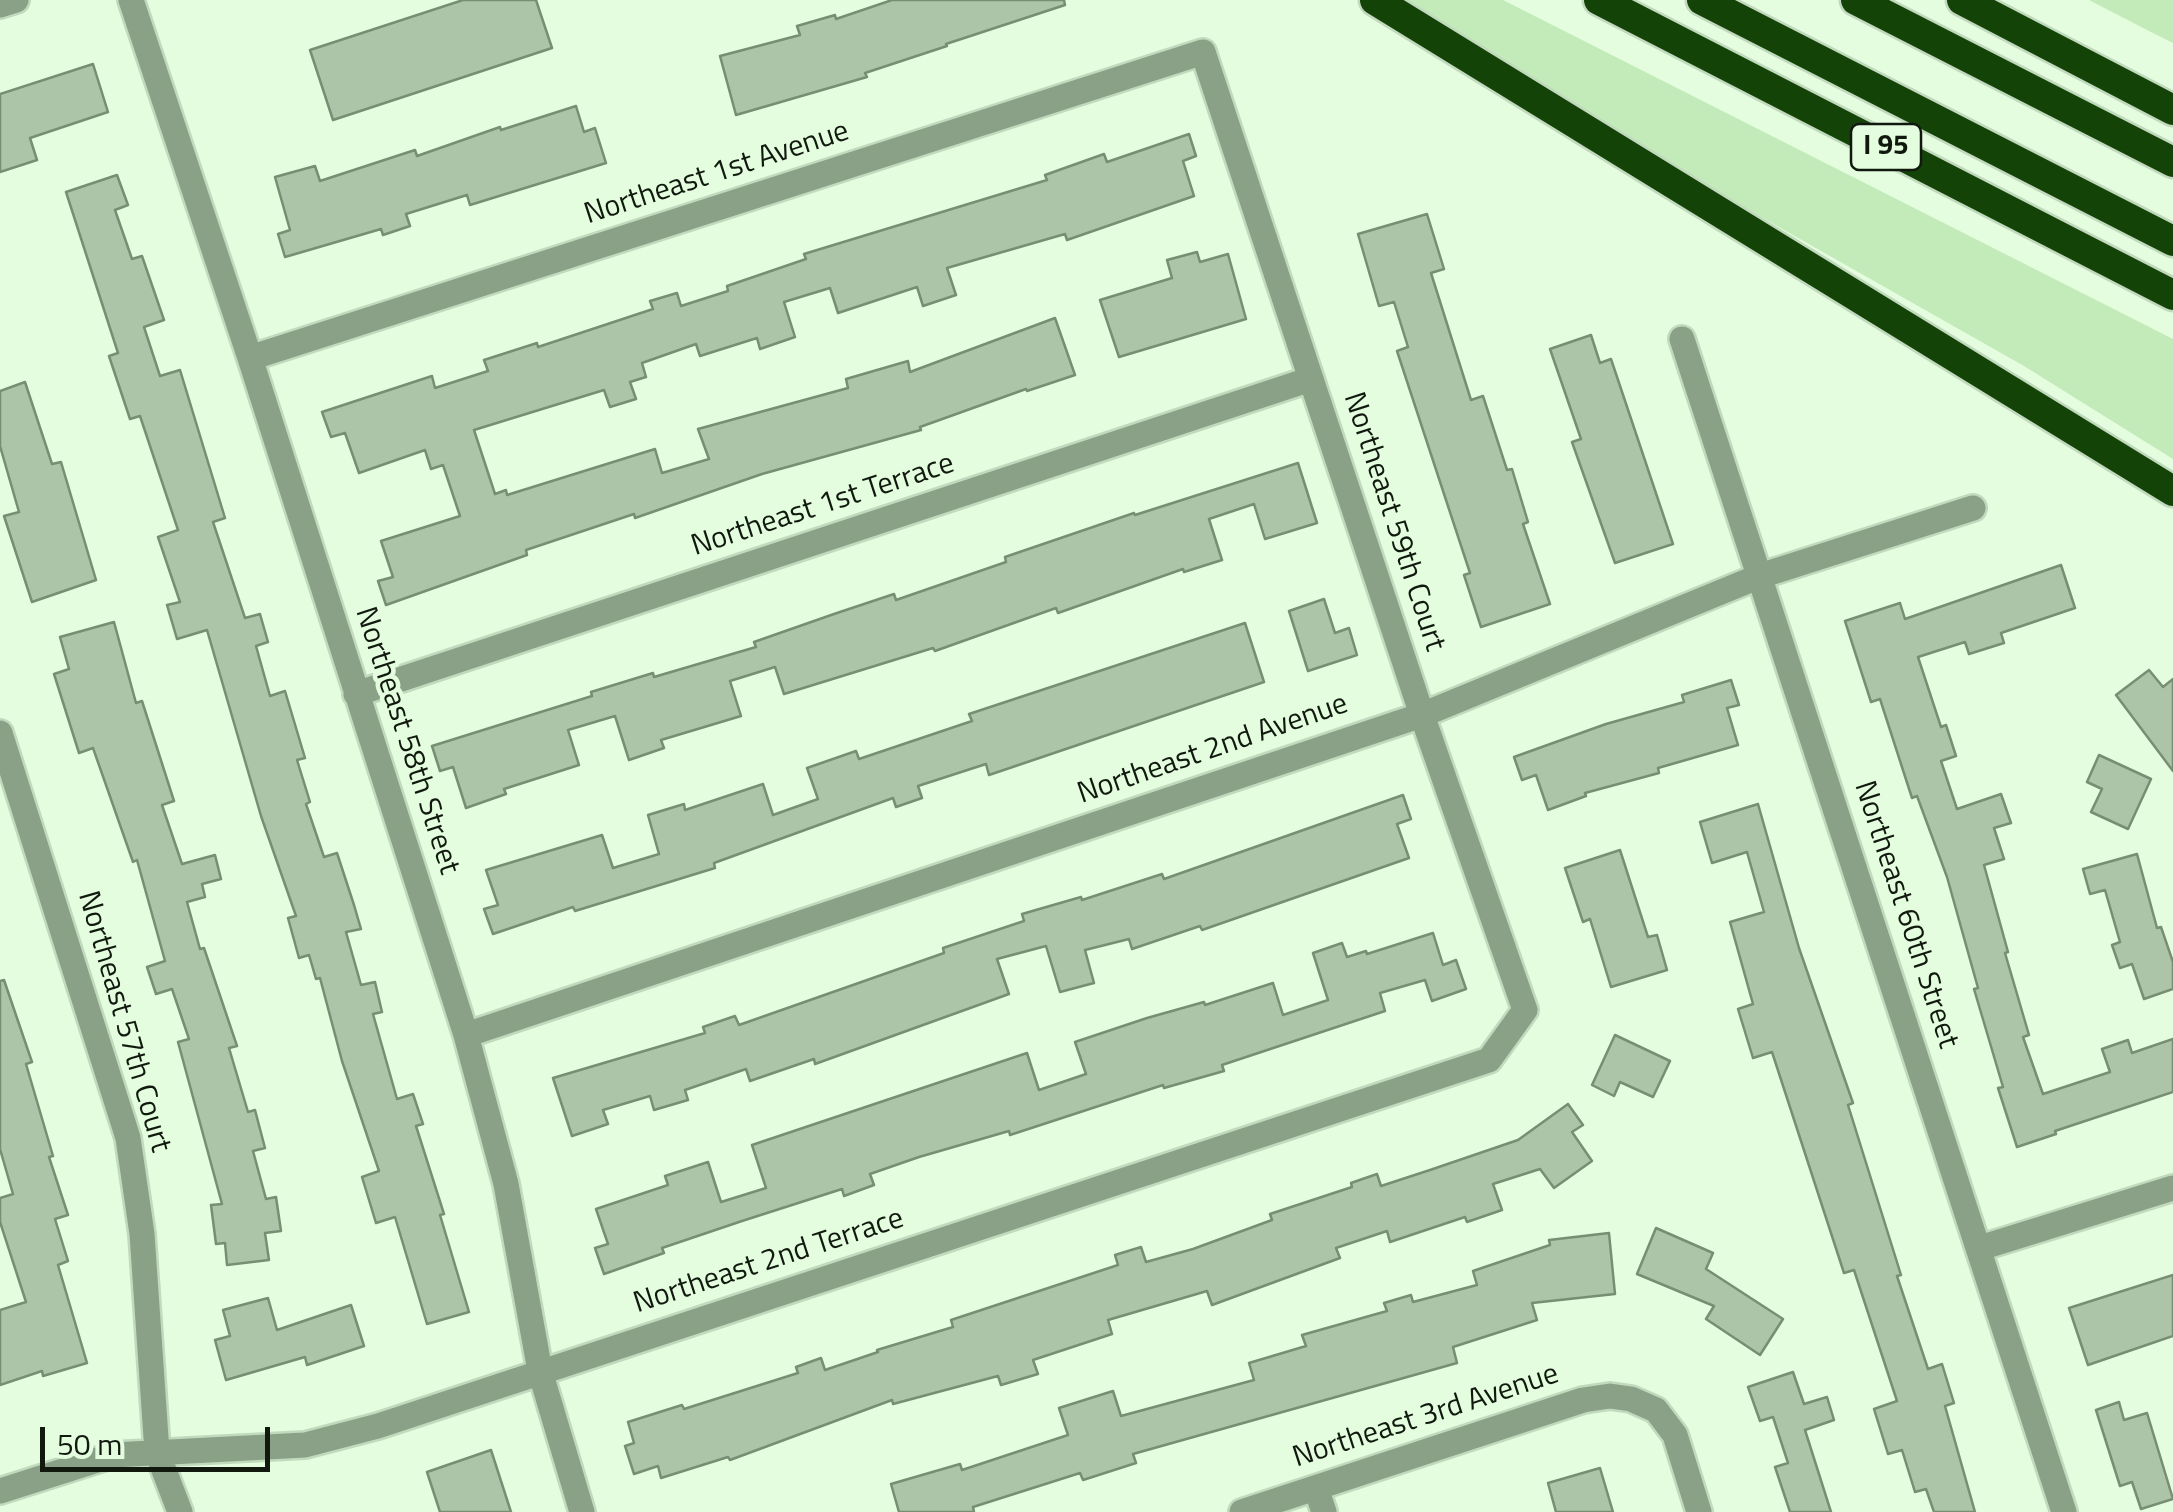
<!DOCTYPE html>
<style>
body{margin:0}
#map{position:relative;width:2173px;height:1512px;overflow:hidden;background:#e3fdde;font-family:"Titillium Web",sans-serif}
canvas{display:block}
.scale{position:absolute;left:40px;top:1427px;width:230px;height:45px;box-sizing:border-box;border:5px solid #11190f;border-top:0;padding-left:12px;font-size:30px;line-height:35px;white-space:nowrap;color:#11190f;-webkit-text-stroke:8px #e3fdde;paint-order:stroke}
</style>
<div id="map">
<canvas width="2173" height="1512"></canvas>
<div class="scale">50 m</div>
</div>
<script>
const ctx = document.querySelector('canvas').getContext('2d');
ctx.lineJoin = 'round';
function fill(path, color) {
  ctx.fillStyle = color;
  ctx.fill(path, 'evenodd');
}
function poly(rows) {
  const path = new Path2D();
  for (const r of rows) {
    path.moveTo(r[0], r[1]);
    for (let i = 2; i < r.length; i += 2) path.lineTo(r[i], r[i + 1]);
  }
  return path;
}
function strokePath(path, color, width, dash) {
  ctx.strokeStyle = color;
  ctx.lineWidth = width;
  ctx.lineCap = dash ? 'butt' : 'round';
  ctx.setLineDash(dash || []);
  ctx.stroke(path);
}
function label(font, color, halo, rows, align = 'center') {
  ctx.font = font + ' "Titillium Web",sans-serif';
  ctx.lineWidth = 9;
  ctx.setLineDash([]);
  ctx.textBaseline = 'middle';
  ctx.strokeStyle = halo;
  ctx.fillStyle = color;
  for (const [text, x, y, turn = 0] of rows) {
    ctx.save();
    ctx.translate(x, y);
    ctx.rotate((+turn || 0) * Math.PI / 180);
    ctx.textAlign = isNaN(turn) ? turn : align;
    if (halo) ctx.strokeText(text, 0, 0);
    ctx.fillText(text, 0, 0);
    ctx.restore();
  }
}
fill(poly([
 [1402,0,1503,0,2173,339,2173,459,2024,366,1620,137],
 [2089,0,2173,0,2173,43,2151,32]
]), '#c2ebb9');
const building = poly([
 [463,0,536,0,552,48,333,120,310,50,463,0],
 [892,0,1064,0,1065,5,946,44,947,46,865,73,867,77,736,115,720,56,800,35,797,26,835,15,836,19,892,0],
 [93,64,108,112,30,138,37,160,0,172,0,94,93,64],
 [576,106,584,132,595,128,606,163,470,205,467,195,406,214,410,226,383,235,381,229,285,257,278,234,290,230,275,177,315,166,320,181,415,150,417,156,500,127,501,130,576,106],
 [1189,134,1196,156,1183,161,1194,196,1067,240,1065,234,947,268,956,295,923,306,917,287,838,313,830,288,784,302,795,337,760,349,757,338,700,356,696,344,642,363,646,377,630,382,636,399,610,407,604,390,474,430,495,494,506,490,507,495,655,449,662,473,709,459,698,429,848,388,846,379,908,361,910,372,1055,318,1075,375,1027,391,1026,389,920,427,921,430,762,474,635,518,634,514,526,550,527,555,386,605,378,581,393,577,381,541,460,516,443,465,431,469,425,450,359,473,345,433,331,437,322,412,432,376,435,388,488,371,484,360,537,343,538,347,653,309,650,301,677,293,681,306,728,291,727,286,806,259,804,254,1047,180,1045,175,1104,154,1107,162,1189,134],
 [117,175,128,205,115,210,132,259,142,256,164,320,144,327,160,376,180,370,225,518,213,522,245,618,260,614,268,642,256,646,270,696,285,691,305,758,297,760,310,802,306,804,324,857,337,853,354,905,361,929,346,932,361,985,375,982,382,1012,373,1014,397,1099,413,1094,423,1124,416,1126,444,1214,440,1215,469,1312,427,1324,395,1217,376,1223,362,1177,379,1171,342,1061,320,978,316,979,309,955,299,958,288,918,296,916,261,816,207,630,177,639,167,605,180,602,158,537,178,530,140,416,130,419,109,356,118,353,66,192,117,175],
 [1427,214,1444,269,1431,273,1471,400,1483,396,1507,470,1512,469,1528,522,1523,524,1550,604,1481,627,1464,575,1470,573,1397,351,1408,347,1394,302,1379,306,1358,234,1427,214],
 [1197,252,1200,262,1228,254,1246,319,1119,357,1100,300,1172,278,1167,260,1197,252],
 [1591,335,1600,363,1611,359,1673,544,1615,563,1572,442,1581,439,1550,349,1591,335],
 [25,382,52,464,61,462,96,580,32,602,4,516,19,512,0,446,0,391,25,382],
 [1298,463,1317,523,1265,539,1254,504,1209,519,1222,560,1184,572,1183,569,1058,613,1056,608,935,651,933,648,784,694,775,667,730,681,741,716,661,740,664,748,629,760,615,716,568,730,579,765,504,789,506,794,466,808,453,767,440,771,432,746,592,696,591,692,653,673,654,677,756,647,754,642,834,614,894,594,896,600,1006,562,1005,557,1134,513,1135,515,1298,463],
 [2061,565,2075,608,2001,633,2004,643,1969,654,1965,642,1918,657,1941,727,1946,725,1956,756,1941,761,1957,809,2001,794,2011,823,1994,828,2004,859,1984,865,2008,952,2005,953,2029,1035,2023,1037,2043,1094,2110,1072,2102,1049,2128,1040,2132,1053,2173,1039,2173,1092,2055,1131,2056,1134,2017,1147,1998,1088,2003,1087,1974,989,1978,988,1947,877,1917,796,1912,798,1880,699,1871,702,1845,621,1900,603,1905,619,2061,565],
 [1324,599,1335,633,1349,628,1357,655,1308,671,1289,611,1324,599],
 [114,622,136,703,142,701,174,801,162,805,182,864,215,855,221,879,202,884,205,897,187,902,200,949,204,948,237,1046,229,1048,248,1112,255,1110,265,1148,253,1151,266,1199,276,1197,281,1231,265,1233,269,1260,227,1265,225,1243,216,1244,211,1205,222,1204,178,1042,189,1039,172,989,156,994,147,967,165,961,137,860,133,862,93,748,79,753,54,674,69,669,60,637,114,622],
 [1245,623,1264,682,989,775,986,764,918,786,922,798,896,807,893,798,714,863,715,868,575,911,573,907,493,934,484,909,498,905,486,870,602,835,613,868,659,854,648,815,684,804,685,810,763,784,773,815,818,799,807,768,856,751,859,759,972,721,969,714,1245,623],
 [2149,670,2163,687,2173,679,2173,771,2116,695,2149,670],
 [1731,680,1739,705,1727,708,1738,745,1658,768,1659,773,1585,793,1586,796,1548,810,1536,775,1522,780,1514,757,1606,724,1684,702,1682,695,1731,680],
 [2099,755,2151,779,2128,829,2091,812,2102,789,2087,782,2099,755],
 [1403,795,1411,819,1397,824,1409,858,1202,930,1200,926,1132,949,1129,939,1085,950,1094,983,1060,992,1046,946,997,959,1009,994,815,1064,814,1059,750,1081,746,1069,685,1090,688,1100,654,1110,650,1096,603,1110,608,1124,572,1136,553,1078,705,1033,703,1027,735,1016,739,1025,944,953,943,948,1024,921,1022,914,1081,897,1082,900,1162,874,1164,879,1403,795],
 [1758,804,1799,948,1853,1103,1848,1105,1901,1275,1897,1276,1928,1369,1942,1364,1954,1403,1945,1406,1975,1512,1934,1512,1926,1489,1915,1492,1902,1450,1888,1454,1874,1409,1897,1401,1854,1270,1844,1273,1772,1052,1753,1058,1738,1009,1753,1004,1730,922,1764,912,1747,852,1712,863,1700,822,1758,804],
 [1620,850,1648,937,1657,935,1667,970,1611,987,1590,919,1583,922,1565,868,1620,850],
 [2137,854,2157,928,2161,927,2173,962,2173,989,2144,999,2132,964,2120,968,2112,945,2120,942,2105,890,2090,894,2083,869,2137,854],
 [1433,933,1443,965,1456,960,1466,989,1432,1001,1425,980,1380,993,1385,1011,1222,1065,1224,1071,1164,1088,1163,1085,1010,1135,1009,1131,919,1157,870,1174,874,1185,844,1196,842,1189,742,1221,662,1248,664,1253,604,1274,595,1248,608,1244,596,1209,668,1185,665,1176,708,1162,721,1202,766,1188,752,1145,1027,1053,1039,1090,1086,1074,1075,1042,1147,1018,1204,1002,1205,1005,1273,983,1283,1015,1328,1000,1313,953,1342,943,1347,957,1366,951,1367,954,1433,933],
 [4,980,32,1062,26,1064,53,1156,49,1157,68,1215,55,1219,68,1261,58,1265,87,1363,43,1376,42,1371,0,1385,0,1310,26,1302,0,1222,0,1198,13,1194,0,1149,0,981,4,980],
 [1615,1035,1670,1061,1653,1097,1620,1082,1614,1096,1592,1085,1615,1035],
 [1568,1104,1583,1125,1572,1132,1592,1161,1554,1188,1540,1169,1493,1184,1502,1210,1467,1222,1465,1217,1390,1242,1387,1231,1336,1248,1340,1258,1212,1305,1207,1291,1108,1320,1112,1334,1033,1360,1038,1374,1001,1385,998,1376,893,1404,892,1400,730,1460,728,1457,661,1478,658,1466,634,1474,625,1446,634,1443,628,1422,682,1405,684,1409,798,1373,796,1367,821,1358,825,1370,878,1352,877,1350,953,1327,951,1320,1118,1265,1115,1255,1141,1247,1146,1262,1193,1249,1272,1220,1270,1214,1352,1187,1351,1183,1377,1174,1381,1186,1430,1170,1518,1140,1568,1104],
 [1656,1228,1713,1253,1706,1269,1783,1319,1760,1355,1706,1319,1714,1306,1637,1274,1656,1228],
 [1609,1233,1615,1294,1532,1303,1537,1320,1453,1347,1457,1363,1133,1454,1136,1463,1083,1480,1080,1473,973,1507,974,1512,899,1512,891,1484,960,1464,962,1470,1068,1435,1059,1408,1113,1391,1121,1416,1254,1380,1249,1363,1306,1346,1302,1335,1387,1311,1384,1303,1411,1295,1413,1302,1477,1285,1473,1271,1550,1245,1549,1240,1609,1233],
 [2173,1275,2173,1336,2088,1365,2069,1308,2173,1275],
 [268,1298,277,1330,351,1305,364,1346,307,1365,305,1357,226,1380,215,1340,230,1336,223,1310,268,1298],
 [1793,1372,1804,1404,1827,1397,1834,1420,1805,1430,1831,1512,1790,1512,1775,1467,1788,1463,1773,1417,1760,1421,1748,1387,1793,1372],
 [2119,1402,2124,1420,2147,1413,2173,1499,2141,1509,2132,1482,2120,1486,2096,1410,2119,1402],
 [491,1450,511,1512,440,1512,427,1472,491,1450],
 [1600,1468,1613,1512,1556,1512,1548,1483,1600,1468]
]);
fill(building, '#acc4a7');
strokePath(building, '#778e72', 2.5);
const street = poly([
 [131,0,250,358,466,1035,506,1184,540,1371,582,1512],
 [0,5,16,0],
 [1682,339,2064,1512],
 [356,694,1311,379],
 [0,733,128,1138,142,1234,157,1452,180,1512],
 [466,1035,1422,715,1760,576,1973,508],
 [1980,1248,2173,1188],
 [1316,1488,1324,1512],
 [0,1491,113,1455,305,1445,378,1426,1489,1060,1525,1010,1422,715,1203,52,250,358],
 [1242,1512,1583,1400,1610,1396,1631,1399,1656,1410,1675,1435,1699,1512]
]);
const highway = poly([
 [1375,0,2173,491],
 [1599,0,2173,295],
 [1702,0,2173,241],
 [1856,0,2173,162],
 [1962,0,2173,110]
]);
strokePath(street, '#c1d9bd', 30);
strokePath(highway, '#c1d9bd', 35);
strokePath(street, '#8ba187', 25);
strokePath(highway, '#144308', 30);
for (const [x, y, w] of [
 [1886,147,70]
]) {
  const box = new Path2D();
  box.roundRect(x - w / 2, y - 23, w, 46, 8);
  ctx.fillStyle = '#e3fdde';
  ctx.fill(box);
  strokePath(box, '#11190f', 2.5);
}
label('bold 28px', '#11190f', null, [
 ["I 95",1886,147]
]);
label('30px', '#11190f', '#e3fdde', [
 ["Northeast 1st Avenue",717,174,-18],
 ["Northeast 1st Terrace",823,506,-18],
 ["Northeast 59th Court",1393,522,72],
 ["Northeast 58th Street",406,741,72],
 ["Northeast 2nd Avenue",1213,750,-19],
 ["Northeast 60th Street",1905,915,72],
 ["Northeast 57th Court",123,1022,74],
 ["Northeast 2nd Terrace",769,1262,-18],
 ["Northeast 3rd Avenue",1426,1417,-18]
]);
</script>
